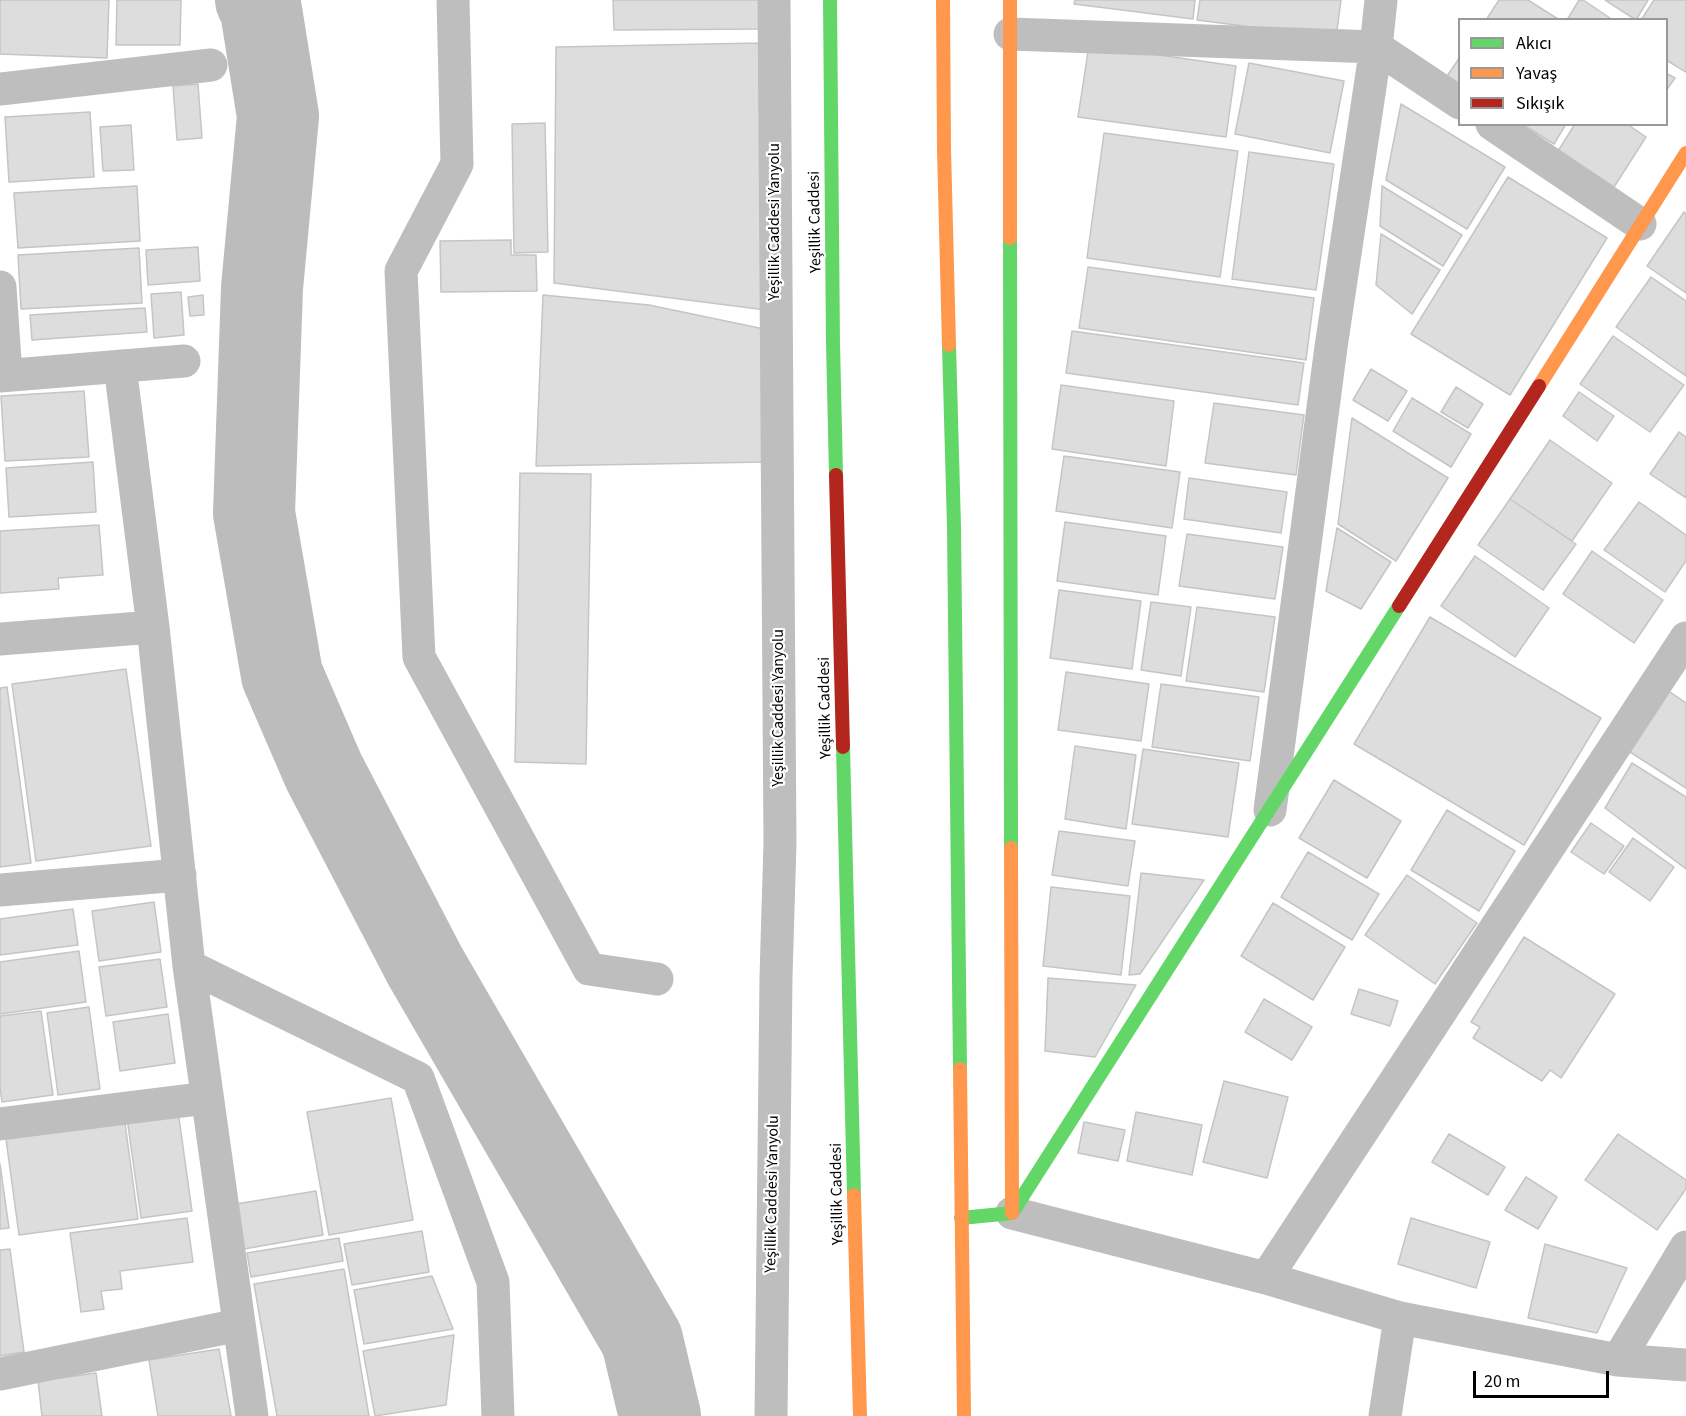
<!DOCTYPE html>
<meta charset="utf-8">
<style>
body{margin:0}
#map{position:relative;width:1686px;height:1416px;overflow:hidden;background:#fff;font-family:"Source Sans 3",sans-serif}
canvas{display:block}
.legend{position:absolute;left:1458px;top:18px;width:210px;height:108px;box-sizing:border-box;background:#fff;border:2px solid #999;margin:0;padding:8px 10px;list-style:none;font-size:18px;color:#000}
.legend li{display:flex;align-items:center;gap:12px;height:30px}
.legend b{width:30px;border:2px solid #999}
.scale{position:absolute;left:1473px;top:1371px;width:136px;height:27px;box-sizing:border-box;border:3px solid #000;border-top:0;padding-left:8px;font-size:18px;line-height:21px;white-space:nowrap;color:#000;-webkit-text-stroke:4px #fff;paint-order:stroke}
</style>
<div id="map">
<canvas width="1686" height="1416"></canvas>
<ul class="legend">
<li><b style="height:8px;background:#63d668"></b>Akıcı</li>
<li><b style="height:8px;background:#ff974d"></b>Yavaş</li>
<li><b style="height:8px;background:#b3261e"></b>Sıkışık</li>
</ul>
<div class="scale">20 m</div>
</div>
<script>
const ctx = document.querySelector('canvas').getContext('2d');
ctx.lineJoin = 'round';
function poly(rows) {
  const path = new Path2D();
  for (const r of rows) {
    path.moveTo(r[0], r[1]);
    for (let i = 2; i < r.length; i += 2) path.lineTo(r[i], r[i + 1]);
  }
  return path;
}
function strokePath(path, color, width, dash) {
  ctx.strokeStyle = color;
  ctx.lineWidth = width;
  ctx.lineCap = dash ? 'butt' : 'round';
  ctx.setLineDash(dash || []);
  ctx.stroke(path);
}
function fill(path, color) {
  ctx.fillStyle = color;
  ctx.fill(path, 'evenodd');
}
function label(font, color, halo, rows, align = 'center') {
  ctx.font = font + ' "Source Sans 3",sans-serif';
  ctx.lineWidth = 4.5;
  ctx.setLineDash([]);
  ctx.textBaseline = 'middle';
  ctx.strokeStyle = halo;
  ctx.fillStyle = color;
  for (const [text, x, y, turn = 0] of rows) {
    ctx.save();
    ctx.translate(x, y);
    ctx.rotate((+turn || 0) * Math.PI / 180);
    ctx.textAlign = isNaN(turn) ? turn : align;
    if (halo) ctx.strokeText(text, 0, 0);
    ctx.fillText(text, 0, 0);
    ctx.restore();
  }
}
strokePath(poly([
 [256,0,261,10,278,116,262,288,254,513,282,675,324,772,425,966,642,1340,660,1416]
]), '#bcbcbc', 82);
const building = poly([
 [0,0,109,0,107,58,0,54,0,0],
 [117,0,181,0,180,45,116,45,117,0],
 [613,0,760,0,761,29,614,30,613,0],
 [1075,0,1195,0,1193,19,1074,4,1075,0],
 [1200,0,1341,0,1336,38,1197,20,1200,0],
 [1499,0,1528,0,1558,19,1486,20,1499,0],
 [1579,0,1583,0,1613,20,1567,20,1579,0],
 [1605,0,1648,0,1636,20,1605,0],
 [1654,0,1686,0,1686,72,1666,60,1666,20,1641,20,1654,0],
 [760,43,766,310,554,283,556,47,760,43],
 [1089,45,1236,66,1226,137,1078,117,1089,45],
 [1460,57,1460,89,1445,79,1460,57],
 [1249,63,1344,81,1330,153,1235,134,1249,63],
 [1666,73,1675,78,1666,91,1666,73],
 [198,84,202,138,177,140,173,86,198,84],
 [1401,104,1505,167,1467,229,1386,180,1401,104],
 [90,112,94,177,9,182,5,117,90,112],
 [545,123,548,252,514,253,512,124,545,123],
 [1522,124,1566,124,1554,144,1522,124],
 [1575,124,1627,124,1646,137,1614,187,1558,151,1575,124],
 [131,125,134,170,103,171,100,127,131,125],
 [1104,133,1238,151,1220,277,1087,258,1104,133],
 [1249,152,1334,164,1316,290,1232,279,1249,152],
 [1508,177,1607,238,1510,395,1411,334,1508,177],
 [137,186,140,241,18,248,14,193,137,186],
 [1382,186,1462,235,1443,266,1380,226,1382,186],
 [1684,212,1686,214,1686,293,1647,266,1684,212],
 [1381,234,1440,270,1412,314,1376,285,1381,234],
 [511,240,511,255,536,255,537,291,441,292,440,241,511,240],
 [198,247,200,281,148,285,146,250,198,247],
 [139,248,142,303,21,309,18,255,139,248],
 [1088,267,1314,298,1306,360,1079,328,1088,267],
 [1651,277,1686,301,1686,376,1616,327,1651,277],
 [181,292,184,335,154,338,151,294,181,292],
 [203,295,204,315,190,316,188,297,203,295],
 [543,295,649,305,764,329,765,462,536,466,543,295],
 [145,308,147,332,32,340,30,315,145,308],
 [1072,331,1304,363,1298,405,1066,373,1072,331],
 [1613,336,1684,385,1650,432,1580,384,1613,336],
 [1371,369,1407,391,1388,421,1353,400,1371,369],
 [1061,385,1174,401,1166,466,1052,449,1061,385],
 [1456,387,1483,404,1468,428,1441,412,1456,387],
 [84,391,89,457,5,461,1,396,84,391],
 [1579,392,1614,416,1597,441,1563,416,1579,392],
 [1412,398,1471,434,1451,467,1393,431,1412,398],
 [1214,403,1304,415,1296,475,1205,463,1214,403],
 [1352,418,1448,478,1396,561,1338,524,1352,418],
 [1679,432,1686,437,1686,498,1650,474,1679,432],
 [1550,440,1612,483,1572,541,1510,499,1550,440],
 [1064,456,1180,472,1172,528,1056,511,1064,456],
 [93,462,96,512,9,517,6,468,93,462],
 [520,473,591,474,586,764,515,762,520,473],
 [1189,478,1287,492,1281,533,1184,519,1189,478],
 [1510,499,1576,544,1543,590,1478,545,1510,499],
 [1639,502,1686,535,1686,561,1665,592,1604,550,1639,502],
 [1065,522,1166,536,1158,595,1057,581,1065,522],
 [99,525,103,575,58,578,59,589,0,593,0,531,99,525],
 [1337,528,1391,562,1361,609,1326,591,1337,528],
 [1187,534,1283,547,1275,599,1179,586,1187,534],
 [1592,551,1663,600,1634,643,1563,594,1592,551],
 [1475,556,1549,608,1515,657,1441,606,1475,556],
 [1059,590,1141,601,1132,669,1050,658,1059,590],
 [1151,602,1191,607,1181,676,1141,670,1151,602],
 [1197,607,1275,617,1264,692,1186,681,1197,607],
 [1430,617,1601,718,1524,845,1354,744,1430,617],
 [126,669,151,846,36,861,12,684,126,669],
 [1066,672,1149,684,1141,741,1058,730,1066,672],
 [1161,684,1259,697,1250,761,1152,747,1161,684],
 [7,687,31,863,0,867,0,688,7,687],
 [1667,690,1686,703,1686,788,1630,752,1667,690],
 [1075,746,1136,755,1126,829,1065,819,1075,746],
 [1143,749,1239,763,1228,837,1132,824,1143,749],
 [1632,763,1686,797,1686,869,1605,808,1632,763],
 [1334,780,1401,821,1367,878,1299,838,1334,780],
 [1447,810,1515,851,1479,911,1411,870,1447,810],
 [1591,823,1624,846,1604,874,1571,852,1591,823],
 [1059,831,1135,841,1128,886,1052,875,1059,831],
 [1633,838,1674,867,1650,901,1609,872,1633,838],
 [1308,852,1379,894,1352,940,1281,897,1308,852],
 [1141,873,1204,880,1140,974,1129,975,1141,873],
 [1407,875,1477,923,1435,984,1365,935,1407,875],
 [1051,887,1130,896,1121,975,1043,966,1051,887],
 [154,902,161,952,99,961,92,911,154,902],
 [1273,903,1345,947,1313,1000,1241,956,1273,903],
 [73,909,78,945,0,955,0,919,73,909],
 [1524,937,1615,994,1561,1078,1550,1070,1542,1081,1473,1038,1480,1027,1471,1022,1524,937],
 [79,951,86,1002,0,1014,0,962,79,951],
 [160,959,167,1007,106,1016,99,967,160,959],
 [1048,978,1136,985,1095,1057,1045,1051,1048,978],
 [1359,989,1398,1001,1390,1026,1351,1014,1359,989],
 [1264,999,1312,1027,1292,1060,1245,1032,1264,999],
 [89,1007,100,1089,58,1095,47,1013,89,1007],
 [41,1011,53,1095,2,1102,0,1087,0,1016,41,1011],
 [168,1014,175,1063,120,1071,113,1022,168,1014],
 [1224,1081,1288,1097,1267,1178,1203,1162,1224,1081],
 [391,1098,413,1220,329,1235,307,1112,391,1098],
 [178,1111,192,1211,141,1218,127,1118,178,1111],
 [1136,1112,1202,1125,1192,1175,1127,1161,1136,1112],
 [1084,1122,1125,1130,1118,1161,1078,1153,1084,1122],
 [125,1123,138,1219,19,1235,6,1139,125,1123],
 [1449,1134,1505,1167,1488,1195,1432,1162,1449,1134],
 [1618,1134,1686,1180,1686,1189,1657,1230,1585,1180,1618,1134],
 [0,1164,9,1228,0,1229,0,1164],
 [1526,1177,1557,1197,1538,1229,1505,1210,1526,1177],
 [316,1191,323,1235,244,1249,236,1204,316,1191],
 [187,1218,193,1262,120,1271,122,1289,101,1291,104,1309,81,1312,70,1233,187,1218],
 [1411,1218,1490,1242,1476,1288,1398,1264,1411,1218],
 [422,1231,429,1272,352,1285,344,1244,422,1231],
 [339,1238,343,1261,251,1277,247,1253,339,1238],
 [1545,1244,1627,1268,1597,1333,1528,1318,1545,1244],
 [10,1249,24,1352,0,1356,0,1250,10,1249],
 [344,1269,369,1416,277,1416,254,1284,344,1269],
 [432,1276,453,1329,364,1344,354,1290,432,1276],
 [454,1335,446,1405,375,1416,363,1351,454,1335],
 [219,1349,231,1416,158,1416,149,1360,219,1349],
 [96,1373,102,1416,42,1416,38,1381,96,1373]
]);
fill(building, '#ddd');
strokePath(building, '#c5c5c5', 1.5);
strokePath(poly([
 [453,0,457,164,401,271,419,657,589,969,657,979],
 [1010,34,1376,47,1460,103],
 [0,89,211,65],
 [1492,124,1640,224],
 [0,287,6,375],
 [120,366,153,627],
 [0,376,184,361],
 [0,639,153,627,189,966,252,1416],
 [1270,810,1331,347,1376,47,1381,0],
 [0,890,180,875],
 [189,966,418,1078,493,1282,498,1416],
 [0,1124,207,1098],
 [1012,1213,1266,1278,1400,1318,1618,1360,1686,1365],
 [1266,1278,1686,638],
 [1618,1360,1686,1247],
 [0,1374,239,1325],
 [771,1416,776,977,780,843,774,0],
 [1385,1416,1400,1318]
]), '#bebebe', 33);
strokePath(poly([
 [830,0,833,343,836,475],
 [1010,238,1011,848],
 [949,345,954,527,960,1069],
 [843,747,854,1195],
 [961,1218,1012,1213,1399,606]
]), '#63d668', 14);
strokePath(poly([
 [943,0,944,149,949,345],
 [1010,0,1010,238],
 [1539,386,1686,153],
 [1011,848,1012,1213],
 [960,1069,964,1416],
 [854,1195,860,1416]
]), '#ff974d', 14);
strokePath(poly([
 [836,475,843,747],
 [1399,606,1539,386]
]), '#b3261e', 14);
label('16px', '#000', '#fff', [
 ["Yeşillik Caddesi Yanyolu",775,222,-90],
 ["Yeşillik Caddesi",816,222,-91],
 ["Yeşillik Caddesi Yanyolu",779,708,-90],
 ["Yeşillik Caddesi",826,708,-91],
 ["Yeşillik Caddesi Yanyolu",773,1194,-89],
 ["Yeşillik Caddesi",838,1194,-91]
]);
</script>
